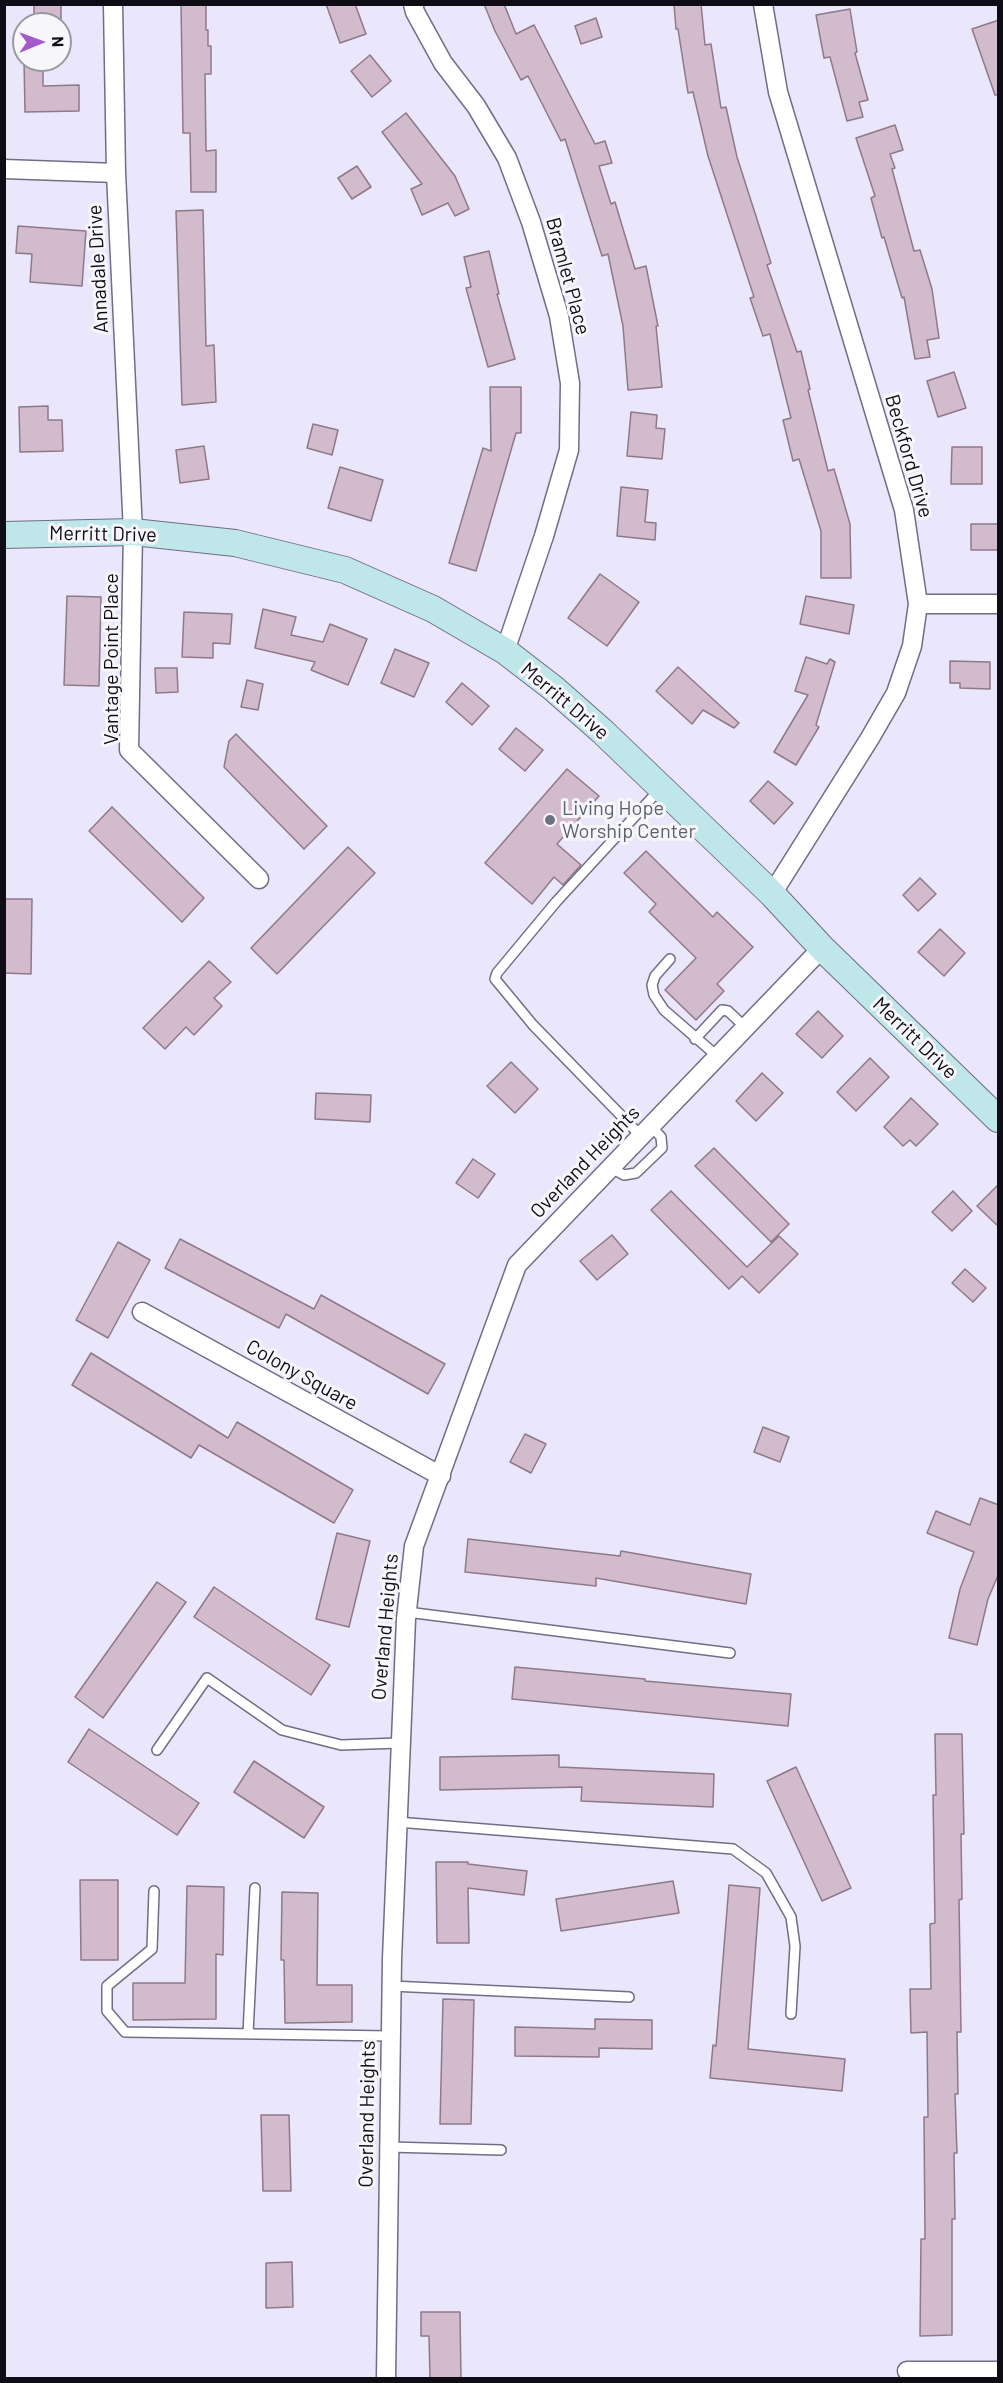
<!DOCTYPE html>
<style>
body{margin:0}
#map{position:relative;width:1003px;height:2383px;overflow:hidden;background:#eae6fb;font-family:Barlow,sans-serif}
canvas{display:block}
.frame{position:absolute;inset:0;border:6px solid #0e0c15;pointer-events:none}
.north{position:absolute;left:12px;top:12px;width:60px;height:60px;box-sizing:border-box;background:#f7f6fb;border:2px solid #9a989f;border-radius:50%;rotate:89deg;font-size:16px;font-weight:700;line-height:24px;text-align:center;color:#0e0c15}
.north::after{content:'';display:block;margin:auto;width:21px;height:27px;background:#a459cc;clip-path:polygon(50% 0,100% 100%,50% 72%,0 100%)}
</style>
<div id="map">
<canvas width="1003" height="2383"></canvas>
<div class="frame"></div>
<div class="north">N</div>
</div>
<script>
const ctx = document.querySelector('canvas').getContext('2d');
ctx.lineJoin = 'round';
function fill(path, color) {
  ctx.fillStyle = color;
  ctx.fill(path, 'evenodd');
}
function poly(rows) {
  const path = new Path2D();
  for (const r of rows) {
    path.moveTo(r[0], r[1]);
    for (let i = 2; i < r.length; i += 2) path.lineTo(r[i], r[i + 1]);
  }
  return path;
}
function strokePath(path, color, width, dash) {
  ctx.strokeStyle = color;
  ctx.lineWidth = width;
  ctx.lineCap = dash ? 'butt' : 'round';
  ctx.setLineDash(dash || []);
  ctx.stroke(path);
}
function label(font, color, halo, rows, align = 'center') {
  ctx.font = font + ' Barlow,sans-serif';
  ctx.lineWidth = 6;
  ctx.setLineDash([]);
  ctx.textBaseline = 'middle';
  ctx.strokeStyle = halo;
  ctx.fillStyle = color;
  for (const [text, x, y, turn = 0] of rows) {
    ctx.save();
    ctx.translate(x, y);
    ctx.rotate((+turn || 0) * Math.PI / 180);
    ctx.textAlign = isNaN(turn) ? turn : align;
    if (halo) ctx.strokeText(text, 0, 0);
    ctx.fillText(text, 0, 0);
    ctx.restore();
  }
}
const building = poly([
 [34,4,61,4,61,20,34,21,34,4],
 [181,4,206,4,206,30,208,30,208,46,211,46,211,74,205,74,206,151,216,150,216,192,191,192,190,133,183,133,181,4],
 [326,4,355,4,366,34,340,43,326,4],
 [484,4,504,4,516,34,534,25,595,144,605,141,612,163,599,166,611,204,615,202,635,269,646,266,658,326,656,326,662,387,628,390,623,326,608,254,602,256,565,139,561,141,528,76,521,80,495,31,484,4],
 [674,4,701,4,705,45,711,44,721,108,726,107,737,157,771,263,767,265,797,352,801,351,810,389,808,390,828,471,834,469,850,524,851,578,821,578,821,531,799,459,793,461,783,420,791,418,770,334,763,336,750,298,754,297,708,156,693,92,688,93,678,29,676,29,674,4],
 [850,9,857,52,855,53,868,100,859,102,863,117,847,121,830,57,824,58,816,15,850,9],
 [596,18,602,37,581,44,575,26,596,18],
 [999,20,999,95,995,95,972,29,999,20],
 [370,55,391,81,372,97,351,71,370,55],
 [24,60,43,60,43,86,79,85,79,111,25,112,24,60],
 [406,113,455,176,469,209,455,216,448,203,422,215,411,189,422,184,382,132,406,113],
 [895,125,903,150,890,154,895,168,892,169,914,251,920,250,932,289,939,338,927,340,930,357,915,359,904,297,902,298,884,237,882,238,871,198,875,196,856,138,895,125],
 [357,166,371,187,352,199,338,178,357,166],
 [203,210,206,346,214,345,216,402,182,405,176,211,203,210],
 [18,226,86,231,82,286,30,282,32,254,16,253,18,226],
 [489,251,499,294,497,294,515,359,488,367,466,288,471,287,464,257,489,251],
 [954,372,966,408,938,417,927,381,954,372],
 [490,387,521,387,521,433,516,433,476,571,449,563,483,448,491,451,490,387],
 [48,406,48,420,62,420,63,451,20,452,19,407,48,406],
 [631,412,657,415,656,428,665,429,662,459,627,456,631,412],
 [313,424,338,430,332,455,307,448,313,424],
 [204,446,209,479,180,483,176,450,204,446],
 [952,447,982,447,982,484,951,484,952,447],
 [340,467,383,480,371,521,328,508,340,467],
 [621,487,648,490,645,522,656,523,655,540,617,536,621,487],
 [971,524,999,524,999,550,971,550,971,524],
 [600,574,639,602,607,646,568,618,600,574],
 [67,596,101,597,99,686,64,685,67,596],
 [806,596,854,605,849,634,800,624,806,596],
 [263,609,296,617,291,635,323,642,330,624,367,639,348,685,311,670,315,662,255,648,263,609],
 [184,612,232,614,230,644,213,643,213,658,182,657,184,612],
 [395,649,429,663,414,697,381,683,395,649],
 [806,657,827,664,830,659,835,662,816,725,819,727,796,765,774,752,808,695,795,691,806,657],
 [950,661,990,662,990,689,960,688,960,683,950,683,950,661],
 [678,667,739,723,734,728,703,710,692,724,656,691,678,667],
 [155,668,177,668,178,692,156,693,155,668],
 [247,680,263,684,258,710,241,707,247,680],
 [462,683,489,706,472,725,446,702,462,683],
 [516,728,543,750,525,771,499,749,516,728],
 [236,734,327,826,304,849,224,767,229,741,236,734],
 [567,769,599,796,557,844,581,865,563,885,554,877,532,904,485,863,567,769],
 [768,781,793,803,774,824,750,801,768,781],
 [112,807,204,898,182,922,89,831,112,807],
 [348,847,375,873,277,974,251,948,348,847],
 [646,851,713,917,717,912,753,947,717,984,724,991,696,1020,665,990,696,958,649,912,656,904,624,873,646,851],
 [920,878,936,894,918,911,903,895,920,878],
 [4,899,32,899,31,974,4,973,4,899],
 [940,929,965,953,944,976,918,952,940,929],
 [209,961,231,982,214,998,222,1006,194,1035,186,1027,165,1049,143,1028,209,961],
 [818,1011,843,1036,822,1058,796,1034,818,1011],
 [870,1058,889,1077,856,1111,837,1092,870,1058],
 [511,1062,538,1089,515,1113,487,1086,511,1062],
 [762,1073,783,1093,756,1121,736,1101,762,1073],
 [316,1093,371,1095,370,1122,315,1119,316,1093],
 [911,1098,938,1124,916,1146,910,1140,903,1146,884,1127,911,1098],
 [714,1148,789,1224,771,1242,695,1166,714,1148],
 [473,1159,495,1174,478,1198,456,1183,473,1159],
 [999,1184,999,1227,977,1206,999,1184],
 [671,1191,747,1267,779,1236,798,1254,759,1293,742,1276,729,1289,651,1210,671,1191],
 [953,1191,972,1211,952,1231,932,1212,953,1191],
 [612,1235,628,1254,597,1280,580,1261,612,1235],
 [180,1239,314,1309,321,1295,445,1364,428,1394,286,1314,279,1328,165,1268,180,1239],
 [118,1242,150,1260,108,1338,76,1320,118,1242],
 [965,1269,986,1288,973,1302,952,1283,965,1269],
 [91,1353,228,1438,237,1422,353,1490,334,1523,199,1445,191,1458,72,1385,91,1353],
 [763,1427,789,1437,780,1462,754,1452,763,1427],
 [525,1434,546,1444,531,1473,510,1462,525,1434],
 [980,1498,999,1505,999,1573,988,1599,977,1645,949,1638,960,1589,974,1552,927,1533,936,1511,970,1525,980,1498],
 [337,1533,370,1541,349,1627,316,1619,337,1533],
 [468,1539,620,1556,621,1551,751,1574,746,1604,596,1578,596,1586,465,1572,468,1539],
 [157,1582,186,1602,103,1718,75,1697,157,1582],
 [214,1587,330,1665,311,1695,194,1617,214,1587],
 [515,1667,645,1679,645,1681,791,1694,788,1726,512,1699,515,1667],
 [89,1729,199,1803,177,1835,68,1762,89,1729],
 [935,1734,962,1734,964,1834,961,1834,962,1899,959,1900,961,2032,957,2032,958,2094,955,2094,957,2153,954,2153,955,2219,952,2219,952,2335,920,2336,921,2239,925,2239,924,2117,928,2117,927,2032,911,2033,910,1989,931,1989,930,1924,935,1923,933,1795,936,1795,935,1734],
 [559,1755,559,1767,714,1774,713,1807,581,1801,582,1787,440,1790,440,1757,559,1755],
 [254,1761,324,1807,304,1838,234,1792,254,1761],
 [796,1767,851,1888,822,1901,767,1781,796,1767],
 [436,1862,468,1862,468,1864,527,1871,524,1895,468,1888,469,1943,437,1943,436,1862],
 [80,1880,118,1880,118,1960,81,1960,80,1880],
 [673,1881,679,1913,561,1931,556,1899,673,1881],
 [729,1885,760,1888,748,2049,845,2059,842,2091,710,2078,713,2045,716,2046,729,1885],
 [187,1886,224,1887,223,1955,216,1954,216,2019,133,2020,133,1983,185,1983,187,1886],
 [282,1892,318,1893,317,1985,352,1985,352,2022,285,2023,284,1960,281,1960,282,1892],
 [443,1999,474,2000,471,2124,440,2124,443,1999],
 [595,2019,652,2020,652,2049,599,2048,599,2057,515,2056,515,2027,595,2029,595,2019],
 [261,2115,289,2115,291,2191,263,2191,261,2115],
 [292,2262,293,2307,266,2308,266,2263,292,2262],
 [421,2312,460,2312,461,2379,430,2379,429,2336,421,2336,421,2312]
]);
fill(building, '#d2bbcc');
strokePath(building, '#8e7989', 1.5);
const service = poly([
 [670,959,655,976,652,985,654,995,664,1010,717,1056],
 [695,1039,722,1010,728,1011,745,1027],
 [641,1136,533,1025,495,979,497,973,556,902,660,789],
 [611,1168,624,1175,636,1173,662,1148,661,1137,651,1126],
 [407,1612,730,1653],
 [157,1750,207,1678,282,1730,341,1745,399,1743],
 [397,1822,733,1849,766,1873,791,1917,795,1946,791,2014],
 [154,1891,152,1949,107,1986,107,2011,125,2032,390,2036],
 [391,1986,629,1997],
 [248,2034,255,1888],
 [389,2147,501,2150]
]);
const minor = poly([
 [113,4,116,173,133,532,129,750,259,879],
 [413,4,415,12,443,63,476,106,507,158,531,222,559,316,570,383,569,450,544,536,505,651],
 [763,4,778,92,904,510,918,604,912,646,896,693,870,738,772,894],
 [4,169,116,173],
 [918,604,998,604],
 [142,1312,441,1476],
 [907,2371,998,2371],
 [386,2378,392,1959,406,1619,414,1546,517,1265,822,948]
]);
const secondary = poly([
 [4,535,133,532,235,543,345,570,433,609,505,651,553,688,603,732,772,894,822,948,998,1119]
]);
strokePath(service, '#716d84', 12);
strokePath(minor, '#716d84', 21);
strokePath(secondary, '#716d84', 28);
strokePath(service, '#fff', 9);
strokePath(minor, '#fff', 18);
strokePath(secondary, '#bfe6e8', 26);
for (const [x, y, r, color] of [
 [550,820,6,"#6b7280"]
]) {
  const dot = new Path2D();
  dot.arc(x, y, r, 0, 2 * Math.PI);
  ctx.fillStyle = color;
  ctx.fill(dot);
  strokePath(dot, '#f7f6fb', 2);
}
label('20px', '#0e0c15', '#f7f6fb', [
 ["Annadale Drive",98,269,-93],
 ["Bramlet Place",568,276,75],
 ["Beckford Drive",909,456,74],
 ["Merritt Drive",103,534,1],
 ["Vantage Point Place",111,659,-90],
 ["Merritt Drive",565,701,40],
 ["Merritt Drive",915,1038,44],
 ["Overland Heights",585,1162,-46],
 ["Colony Square",302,1375,29],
 ["Overland Heights",385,1627,-85],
 ["Overland Heights",367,2114,-89]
]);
label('20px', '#5b616d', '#f7f6fb', [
 ["Living Hope",562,808],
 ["Worship Center",562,831]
], 'left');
</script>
